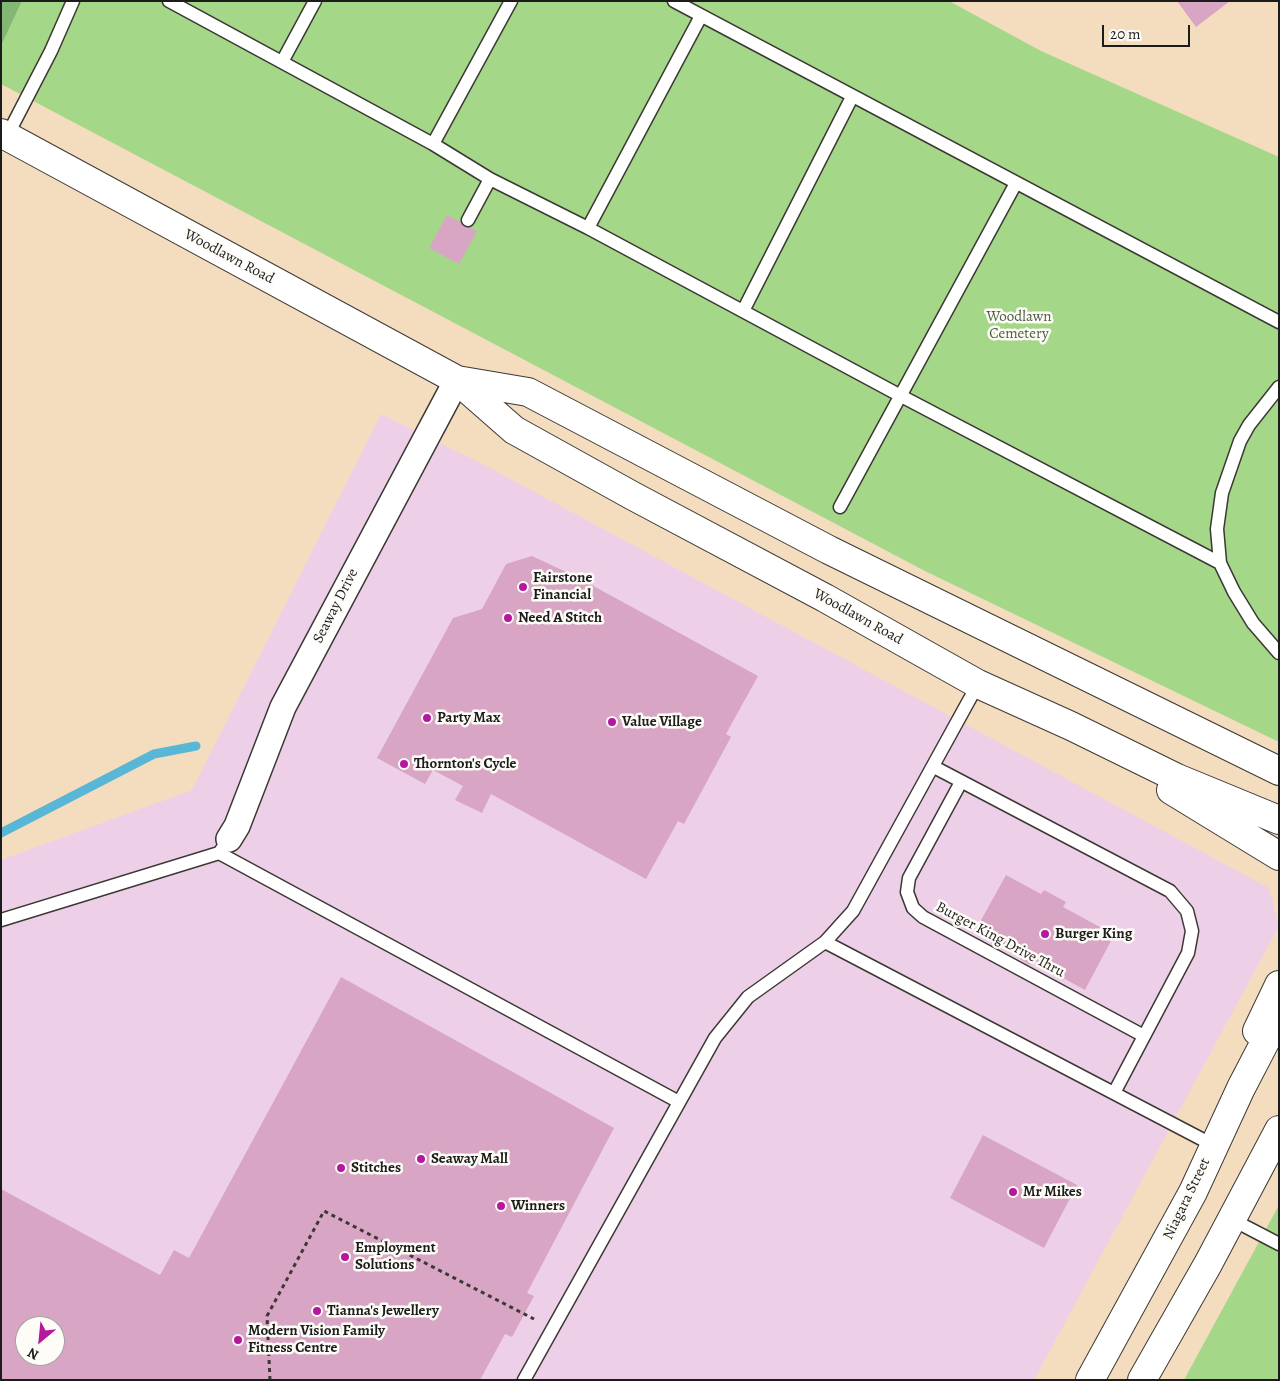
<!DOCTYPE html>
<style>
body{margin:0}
#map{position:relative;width:1280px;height:1381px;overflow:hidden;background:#f4dcbe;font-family:Alegreya,serif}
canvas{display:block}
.frame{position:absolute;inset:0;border:2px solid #1c1c1c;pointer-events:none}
.north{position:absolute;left:15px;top:1316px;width:50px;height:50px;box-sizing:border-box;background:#fdfcf7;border:1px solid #a3a29f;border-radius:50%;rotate:208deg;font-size:14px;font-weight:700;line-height:20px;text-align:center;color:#1c1c1c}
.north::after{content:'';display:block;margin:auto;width:18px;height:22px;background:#b5179e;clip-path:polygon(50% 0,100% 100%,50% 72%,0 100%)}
.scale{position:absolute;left:1102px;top:25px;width:88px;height:22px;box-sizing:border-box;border:2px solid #1c1c1c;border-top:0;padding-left:6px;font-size:15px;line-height:18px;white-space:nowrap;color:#1c1c1c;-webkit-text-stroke:4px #fdfcf7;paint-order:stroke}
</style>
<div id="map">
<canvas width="1280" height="1381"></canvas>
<div class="frame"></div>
<div class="north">N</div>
<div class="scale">20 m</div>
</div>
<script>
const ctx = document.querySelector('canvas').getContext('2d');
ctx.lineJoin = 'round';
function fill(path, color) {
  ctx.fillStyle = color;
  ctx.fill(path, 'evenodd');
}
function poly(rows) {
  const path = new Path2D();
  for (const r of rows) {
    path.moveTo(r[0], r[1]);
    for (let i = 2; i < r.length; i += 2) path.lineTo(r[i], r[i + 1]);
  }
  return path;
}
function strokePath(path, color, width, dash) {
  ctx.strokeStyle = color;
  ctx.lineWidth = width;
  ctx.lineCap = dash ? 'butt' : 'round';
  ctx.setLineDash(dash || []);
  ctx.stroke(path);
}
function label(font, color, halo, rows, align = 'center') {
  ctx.font = font + ' Alegreya,serif';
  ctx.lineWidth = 5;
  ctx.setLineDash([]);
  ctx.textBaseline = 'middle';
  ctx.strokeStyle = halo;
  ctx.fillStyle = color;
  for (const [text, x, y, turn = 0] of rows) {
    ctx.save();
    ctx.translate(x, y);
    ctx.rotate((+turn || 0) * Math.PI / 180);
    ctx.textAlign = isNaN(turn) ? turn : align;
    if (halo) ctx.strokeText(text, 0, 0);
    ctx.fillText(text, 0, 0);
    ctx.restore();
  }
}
fill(poly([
 [381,414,490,468,1269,888,1279,926,1034,1380,1,1380,1,860,192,790],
 [25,1326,55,1326,55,1356,25,1356]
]), '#edd0e8');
fill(poly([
 [22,1,949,1,1041,51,1279,157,1279,742,925,571,1,84,1,46],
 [1279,1205,1279,1380,1184,1380]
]), '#a4d787');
fill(poly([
 [1,1,22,1,1,46]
]), '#83b874');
strokePath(poly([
 [1,833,154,754,196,746]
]), '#58b6d6', 9);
fill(poly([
 [1177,1,1230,1,1196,27],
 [447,215,477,231,459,264,429,248],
 [532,556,577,577,758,676,726,734,731,737,684,824,678,821,646,879,491,794,482,813,455,800,463,786,433,770,425,784,377,758,453,618,482,609,506,564],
 [1006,875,1041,894,1044,890,1066,902,1063,907,1109,932,1107,936,1112,939,1085,990,1032,961,1030,965,1020,959,1022,955,1003,945,1000,949,991,943,992,939,975,931],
 [341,977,614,1128,527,1293,534,1296,512,1337,505,1334,480,1380,1,1380,1,1189,160,1275,174,1250,189,1258],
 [25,1326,55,1326,55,1356,25,1356],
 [983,1135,1077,1185,1044,1248,950,1198]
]), '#d8a6c4');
const service = poly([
 [169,1,433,144,490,179,588,228,901,396,1220,563],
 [674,1,1279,322],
 [282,62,315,1],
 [7,136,51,51,73,1],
 [433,144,511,1],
 [468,220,490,179],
 [588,228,701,16],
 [743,311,852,97],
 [1279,387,1249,425,1240,441,1222,493,1217,529,1220,563,1234,592,1253,623,1279,653],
 [840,507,1016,183],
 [934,767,1170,891,1187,911,1192,931,1188,953,1114,1093],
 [961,782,909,878,907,892,913,908,923,917,1144,1036],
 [229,839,219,853,679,1102],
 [1,920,219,853],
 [825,942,1213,1145],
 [1231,1219,1279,1244],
 [524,1380,715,1038,748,997,825,942,853,911,978,684]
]);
const minor = poly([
 [229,839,237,826,283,707,457,380]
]);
const secondary = poly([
 [1,133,457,380,514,430,633,496,825,598,978,684,1071,726,1177,778,1279,820],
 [457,380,528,392,829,550,1279,771],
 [1171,790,1279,856],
 [1257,1031,1279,985],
 [1090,1380,1193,1192,1241,1088,1279,1015],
 [1142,1380,1208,1264,1279,1130]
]);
strokePath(service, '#3c3934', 15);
strokePath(minor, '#3c3934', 28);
strokePath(secondary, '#3c3934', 30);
strokePath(poly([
 [270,1380,267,1316,324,1211,534,1319]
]), '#3c3934', 3, [4, 4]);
strokePath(service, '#fff', 12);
strokePath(minor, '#fff', 25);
strokePath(secondary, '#fff', 28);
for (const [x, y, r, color] of [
 [523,587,5,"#b5179e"],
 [508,618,5,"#b5179e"],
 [427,718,5,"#b5179e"],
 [612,722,5,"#b5179e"],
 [404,764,5,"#b5179e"],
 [1045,934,5,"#b5179e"],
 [421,1159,5,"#b5179e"],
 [341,1168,5,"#b5179e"],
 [1013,1192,5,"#b5179e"],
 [501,1206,5,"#b5179e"],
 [345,1257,5,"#b5179e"],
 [317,1311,5,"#b5179e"],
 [238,1340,5,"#b5179e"]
]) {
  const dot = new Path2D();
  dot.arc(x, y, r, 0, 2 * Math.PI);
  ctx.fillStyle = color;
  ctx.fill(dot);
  strokePath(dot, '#fdfcf7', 2);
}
label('15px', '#1c1c1c', '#fdfcf7', [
 ["Woodlawn Road",229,257,28],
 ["Seaway Drive",336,606,-63],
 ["Woodlawn Road",858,617,29],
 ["Burger King Drive Thru",1000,940,28],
 ["Niagara Street",1187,1199,-64]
]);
label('15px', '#4c5d41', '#fdfcf7', [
 ["Woodlawn",1019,317],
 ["Cemetery",1019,334]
]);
label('bold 15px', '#1c1c1c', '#fdfcf7', [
 ["Fairstone",533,578],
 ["Financial",533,595],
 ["Need A Stitch",518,618],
 ["Party Max",437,718],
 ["Value Village",622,722],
 ["Thornton's Cycle",414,764],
 ["Burger King",1055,934],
 ["Seaway Mall",431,1159],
 ["Stitches",351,1168],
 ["Mr Mikes",1023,1192],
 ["Winners",511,1206],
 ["Employment",355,1248],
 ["Solutions",355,1265],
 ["Tianna's Jewellery",327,1311],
 ["Modern Vision Family",248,1331],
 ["Fitness Centre",248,1348]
], 'left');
</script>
